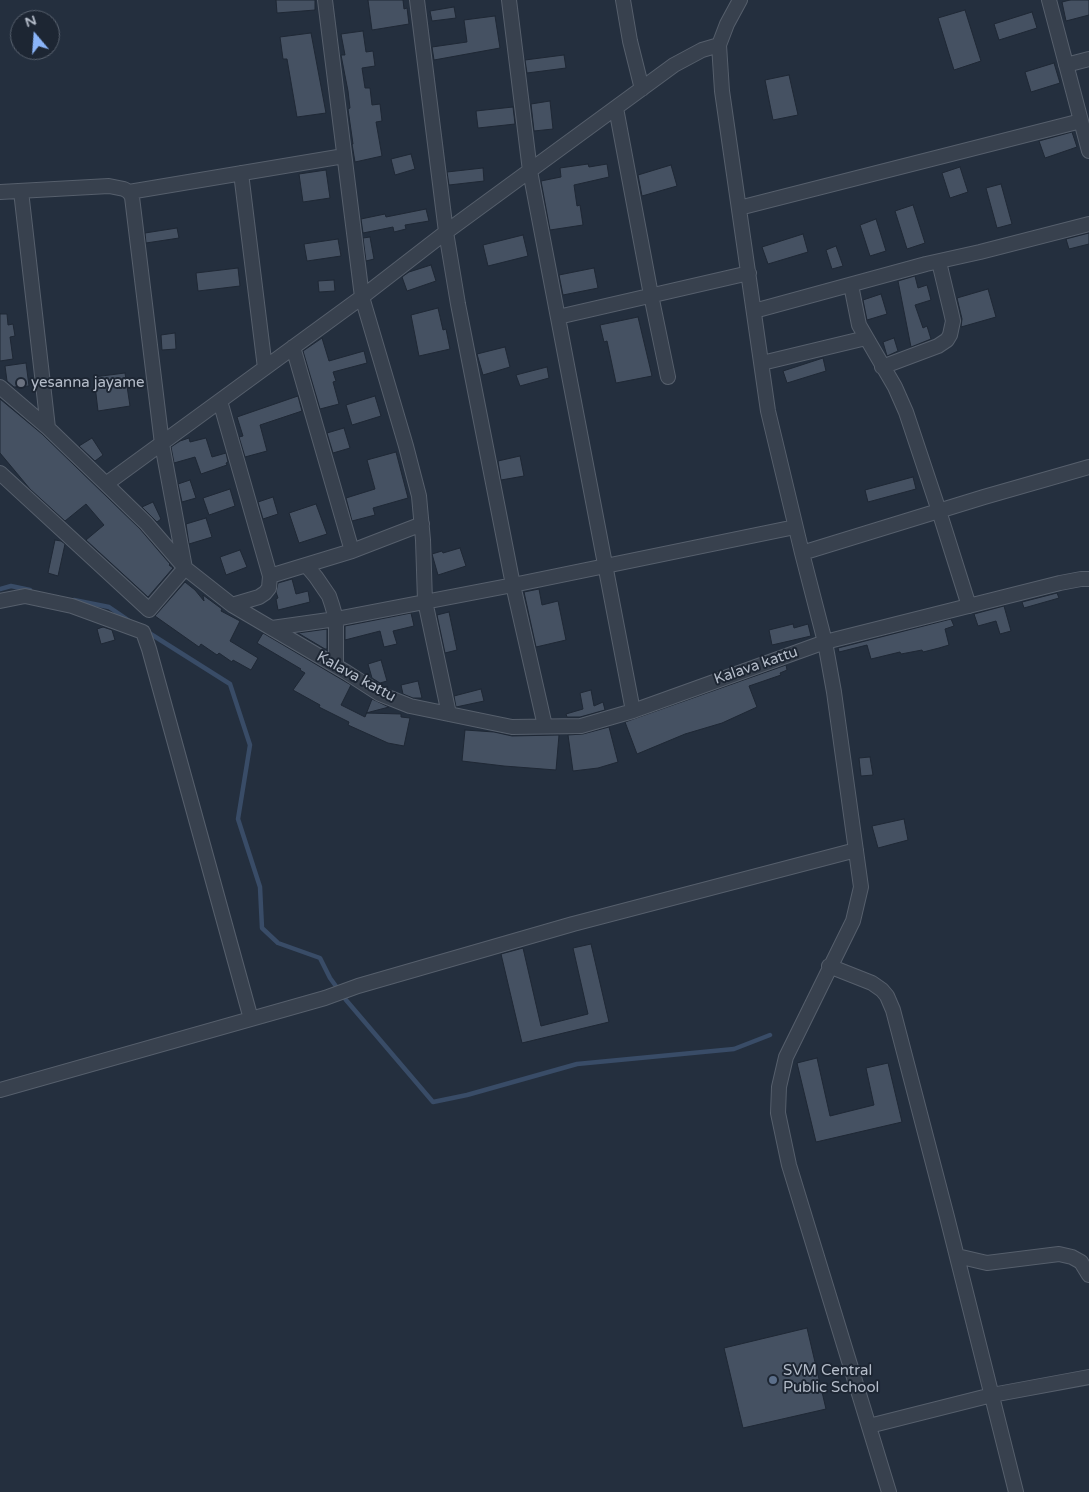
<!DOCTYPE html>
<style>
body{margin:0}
#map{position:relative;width:1089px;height:1492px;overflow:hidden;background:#242f3e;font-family:"Varela Round",sans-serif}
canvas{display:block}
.north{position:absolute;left:10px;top:10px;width:50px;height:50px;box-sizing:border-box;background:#1d2633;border:1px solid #59626f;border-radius:50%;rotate:342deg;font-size:14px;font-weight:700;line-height:20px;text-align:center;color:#b4bcc9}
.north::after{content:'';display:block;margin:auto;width:18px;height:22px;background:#8ab4f8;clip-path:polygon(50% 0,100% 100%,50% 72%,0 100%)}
</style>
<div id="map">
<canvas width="1089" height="1492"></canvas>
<div class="north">N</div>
</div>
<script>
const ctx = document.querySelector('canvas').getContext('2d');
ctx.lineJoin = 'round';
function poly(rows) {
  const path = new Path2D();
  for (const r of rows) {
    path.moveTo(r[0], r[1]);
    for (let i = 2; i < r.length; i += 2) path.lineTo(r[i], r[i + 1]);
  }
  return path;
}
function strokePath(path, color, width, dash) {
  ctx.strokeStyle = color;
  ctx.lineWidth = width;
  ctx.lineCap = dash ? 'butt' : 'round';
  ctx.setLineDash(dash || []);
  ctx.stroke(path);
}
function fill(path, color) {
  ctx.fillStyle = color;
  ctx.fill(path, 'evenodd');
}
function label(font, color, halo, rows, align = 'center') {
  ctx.font = font + ' "Varela Round",sans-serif';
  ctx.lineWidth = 4;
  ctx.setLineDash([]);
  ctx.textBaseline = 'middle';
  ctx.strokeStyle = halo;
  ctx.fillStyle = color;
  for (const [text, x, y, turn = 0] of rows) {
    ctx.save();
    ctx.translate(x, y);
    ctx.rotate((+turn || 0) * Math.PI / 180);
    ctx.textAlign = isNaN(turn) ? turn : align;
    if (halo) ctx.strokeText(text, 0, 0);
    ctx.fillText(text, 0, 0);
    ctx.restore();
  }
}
strokePath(poly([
 [0,589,11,586,30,590],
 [74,600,109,607,131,622],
 [146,631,230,684,250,745,238,819,260,887,262,928,278,943,320,958,330,978,346,1000,433,1102,467,1095,577,1064,734,1049,770,1035]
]), '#394c67', 4.5);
const building = poly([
 [276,0,315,0,315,10,277,13,276,0],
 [368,0,403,0,404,9,407,8,409,24,372,30,368,0],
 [1070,0,1089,0,1089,15,1066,21,1062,2,1070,0],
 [454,7,456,18,432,21,430,11,454,7],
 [965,10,981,61,954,70,938,18,965,10],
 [1032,12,1037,28,999,40,994,24,1032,12],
 [495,16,500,48,434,60,432,47,467,42,464,20,495,16],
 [363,31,366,52,373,51,375,66,362,68,365,88,370,88,372,105,380,104,382,121,376,122,382,156,355,162,352,144,353,144,348,109,350,108,348,91,341,55,345,55,341,34,363,31],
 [311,33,326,113,297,117,287,59,283,59,280,37,311,33],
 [564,55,566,68,527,73,525,60,564,55],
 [1054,63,1060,83,1031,92,1025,72,1054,63],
 [789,75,798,115,773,120,765,80,789,75],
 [550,101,553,129,534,131,531,104,550,101],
 [513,107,515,124,478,128,476,111,513,107],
 [1072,132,1077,147,1045,158,1039,141,1072,132],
 [411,154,415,169,395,175,391,159,411,154],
 [588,164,589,167,607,164,609,177,574,185,577,206,580,205,583,225,550,230,541,181,561,177,560,168,588,164],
 [671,165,677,186,642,196,638,175,671,165],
 [960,167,968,192,950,198,942,173,960,167],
 [483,168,484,181,449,185,447,172,483,168],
 [326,170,330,198,303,202,299,174,326,170],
 [1001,184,1012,224,997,228,986,188,1001,184],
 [913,205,925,243,907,249,895,211,913,205],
 [426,209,429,221,405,225,406,229,394,232,393,227,363,233,361,219,385,214,386,217,426,209],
 [876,219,886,251,870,256,860,225,876,219],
 [177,228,179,238,146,243,145,233,177,228],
 [1089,233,1089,244,1069,249,1066,239,1089,233],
 [803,234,808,252,768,264,762,247,803,234],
 [523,235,528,256,488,266,483,245,523,235],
 [370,237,374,259,366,261,363,238,370,237],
 [338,239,341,256,307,261,304,244,338,239],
 [836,246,843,266,832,269,826,250,836,246],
 [431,265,436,281,407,291,402,277,409,272,431,265],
 [238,268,240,286,198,291,196,273,238,268],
 [594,268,598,288,563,295,559,275,594,268],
 [915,276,918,288,927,285,931,300,915,305,923,328,927,326,931,339,911,347,898,281,915,276],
 [334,280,335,291,319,292,318,281,334,280],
 [988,289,996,317,961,327,962,319,957,298,988,289],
 [881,294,887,314,867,320,863,300,881,294],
 [438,308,443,330,446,329,450,349,419,356,411,315,438,308],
 [0,314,7,314,8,325,13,324,15,336,10,337,13,359,0,361,0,314],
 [638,317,652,376,616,383,607,341,604,342,600,325,638,317],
 [175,333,176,349,162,350,161,335,175,333],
 [322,338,329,361,364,351,367,363,333,372,336,381,333,382,339,404,320,409,303,351,322,338],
 [894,338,898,351,887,356,883,342,894,338],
 [505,347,510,367,483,375,477,354,505,347],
 [823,358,826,371,787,383,783,371,823,358],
 [26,363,29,386,14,387,7,381,5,366,26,363],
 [547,367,549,378,520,386,516,375,547,367],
 [125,373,130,406,98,411,94,377,125,373],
 [298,396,302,411,260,425,267,451,245,457,239,437,243,436,237,417,298,396],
 [375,396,381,416,352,425,346,405,375,396],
 [0,399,42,434,140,529,170,564,169,565,173,568,148,597,86,540,104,525,86,504,65,521,30,489,0,453,0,399],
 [344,428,350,448,333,453,327,433,344,428],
 [92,438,103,455,95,461,79,446,92,438],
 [189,438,190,442,206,438,212,457,226,453,228,462,226,463,227,465,201,474,195,457,174,463,171,447,180,441,189,438],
 [396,452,408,498,373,508,375,515,352,521,346,498,375,489,367,460,396,452],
 [520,456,524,476,501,480,498,461,520,456],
 [913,477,916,489,868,502,865,490,913,477],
 [190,480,196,498,182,502,178,484,190,480],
 [230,489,235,506,209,515,203,498,230,489],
 [273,497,278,514,263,519,258,502,273,497],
 [153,502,161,519,157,522,142,507,153,502],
 [316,504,327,534,299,543,289,513,316,504],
 [206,518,212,537,189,544,186,524,206,518],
 [55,540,61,541,65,544,58,576,48,573,55,540],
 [460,548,466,566,438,575,432,554,442,551,443,553,460,548],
 [240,550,247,567,226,575,220,557,240,550],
 [292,579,296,594,308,591,310,602,278,610,276,599,278,598,276,592,278,583,292,579],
 [185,582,195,590,204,601,203,595,222,609,221,611,240,621,230,641,258,658,251,670,233,660,232,662,219,653,217,655,201,644,199,647,155,616,185,582],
 [539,589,542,605,558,601,566,640,536,647,524,592,539,589],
 [1057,593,1059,598,1024,608,1022,602,1057,593],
 [1004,606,1011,631,1000,634,996,621,978,626,974,614,1004,606],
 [449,612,457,650,445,653,437,615,449,612],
 [411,613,414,626,393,631,397,644,384,647,380,631,345,640,345,626,411,613],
 [951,619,954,626,945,629,949,645,939,648,923,652,922,650,901,654,900,652,871,659,867,645,839,652,838,648,951,619],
 [793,624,794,628,808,624,811,636,772,645,769,630,793,624],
 [103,627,112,630,115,640,101,644,97,629,103,627],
 [327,629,327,649,325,649,298,633,327,629],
 [263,633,351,685,341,705,365,717,372,699,389,707,366,713,401,714,401,717,410,718,404,746,388,743,348,725,349,722,319,707,320,705,293,690,305,673,300,670,301,669,257,643,263,633],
 [381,660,387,681,380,683,372,678,368,664,381,660],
 [786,665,787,670,780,673,781,675,749,686,757,707,722,723,685,734,637,754,625,722,786,665],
 [418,681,422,698,413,698,403,694,401,685,418,681],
 [481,689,484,701,456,707,454,696,481,689],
 [591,690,594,706,603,702,605,710,580,717,567,717,566,714,583,709,580,693,591,690],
 [609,727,618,762,598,768,573,771,568,735,583,734,609,727],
 [465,730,494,732,512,736,559,735,556,770,504,766,462,761,465,730],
 [870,757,873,775,861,776,859,758,870,757],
 [904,819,908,840,878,848,872,826,904,819],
 [591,944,609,1022,522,1043,501,954,523,948,541,1026,588,1014,573,948,591,944],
 [817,1058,830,1116,874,1105,866,1068,888,1063,902,1122,816,1142,797,1063,817,1058],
 [807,1328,826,1409,743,1428,724,1348,807,1328]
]);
fill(building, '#455162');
strokePath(building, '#1f2835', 1);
const minor = poly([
 [325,0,362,297,406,446,419,496,423,540,425,601,449,714],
 [417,0,446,232,458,304,513,585,545,726],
 [509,0,530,171,633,711],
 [623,0,630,41,642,89],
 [740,0,727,24,719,45,722,91,768,411,802,553,825,642,834,692,861,887,853,921,786,1057,779,1087,778,1113,789,1165,889,1492],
 [1049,0,1089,151],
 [1066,65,1089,59],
 [616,108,651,295,668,377],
 [241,173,265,368],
 [21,191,48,428],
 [0,192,109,186,124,189,129,192,132,197,162,444,185,568,149,610,0,473],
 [129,192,344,156],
 [739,208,1081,121],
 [851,285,859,325,895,387,906,412,939,511,969,606],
 [754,311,926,264,980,252,1089,224],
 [558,317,749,273],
 [293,347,352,551],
 [762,363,866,338],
 [882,367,938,346,947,340,950,335,953,321,951,312,939,262],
 [0,387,48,428,106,484,146,523,185,568,232,605,346,672,380,694,410,706,512,727,581,726,633,711,825,642,1060,583,1081,579,1089,579],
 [220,401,270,576,269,588,265,593,259,597,232,605],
 [106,484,362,297,446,232,674,65,702,50,719,45],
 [802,553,984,497,1089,467],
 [306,565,316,577,329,596,332,605,336,619,336,666],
 [270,576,352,551,422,524],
 [0,601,25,596,72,606,143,632,149,649,251,1019],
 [272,628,336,619,513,585,795,527],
 [829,966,872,983,882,990,887,996,893,1010,947,1217,1016,1492],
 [0,1090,325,998,358,986,573,924,856,850],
 [957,1256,987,1263,1059,1254,1072,1257,1081,1262,1089,1275],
 [869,1426,992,1395,1089,1377]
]);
strokePath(minor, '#565f6c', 16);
strokePath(minor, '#38414e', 14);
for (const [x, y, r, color] of [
 [21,383,5,"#6b7280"],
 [773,1380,5,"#5c6f8a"]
]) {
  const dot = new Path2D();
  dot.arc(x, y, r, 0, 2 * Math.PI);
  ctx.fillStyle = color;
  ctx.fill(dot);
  strokePath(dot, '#1d2633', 2);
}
label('15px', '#b4bcc9', '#1d2633', [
 ["yesanna jayame",31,383],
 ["SVM Central",783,1371],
 ["Public School",783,1388]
], 'left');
label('15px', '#b4bcc9', '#1d2633', [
 ["Kalava kattu",756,666,-19],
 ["Kalava kattu",356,677,29]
]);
</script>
